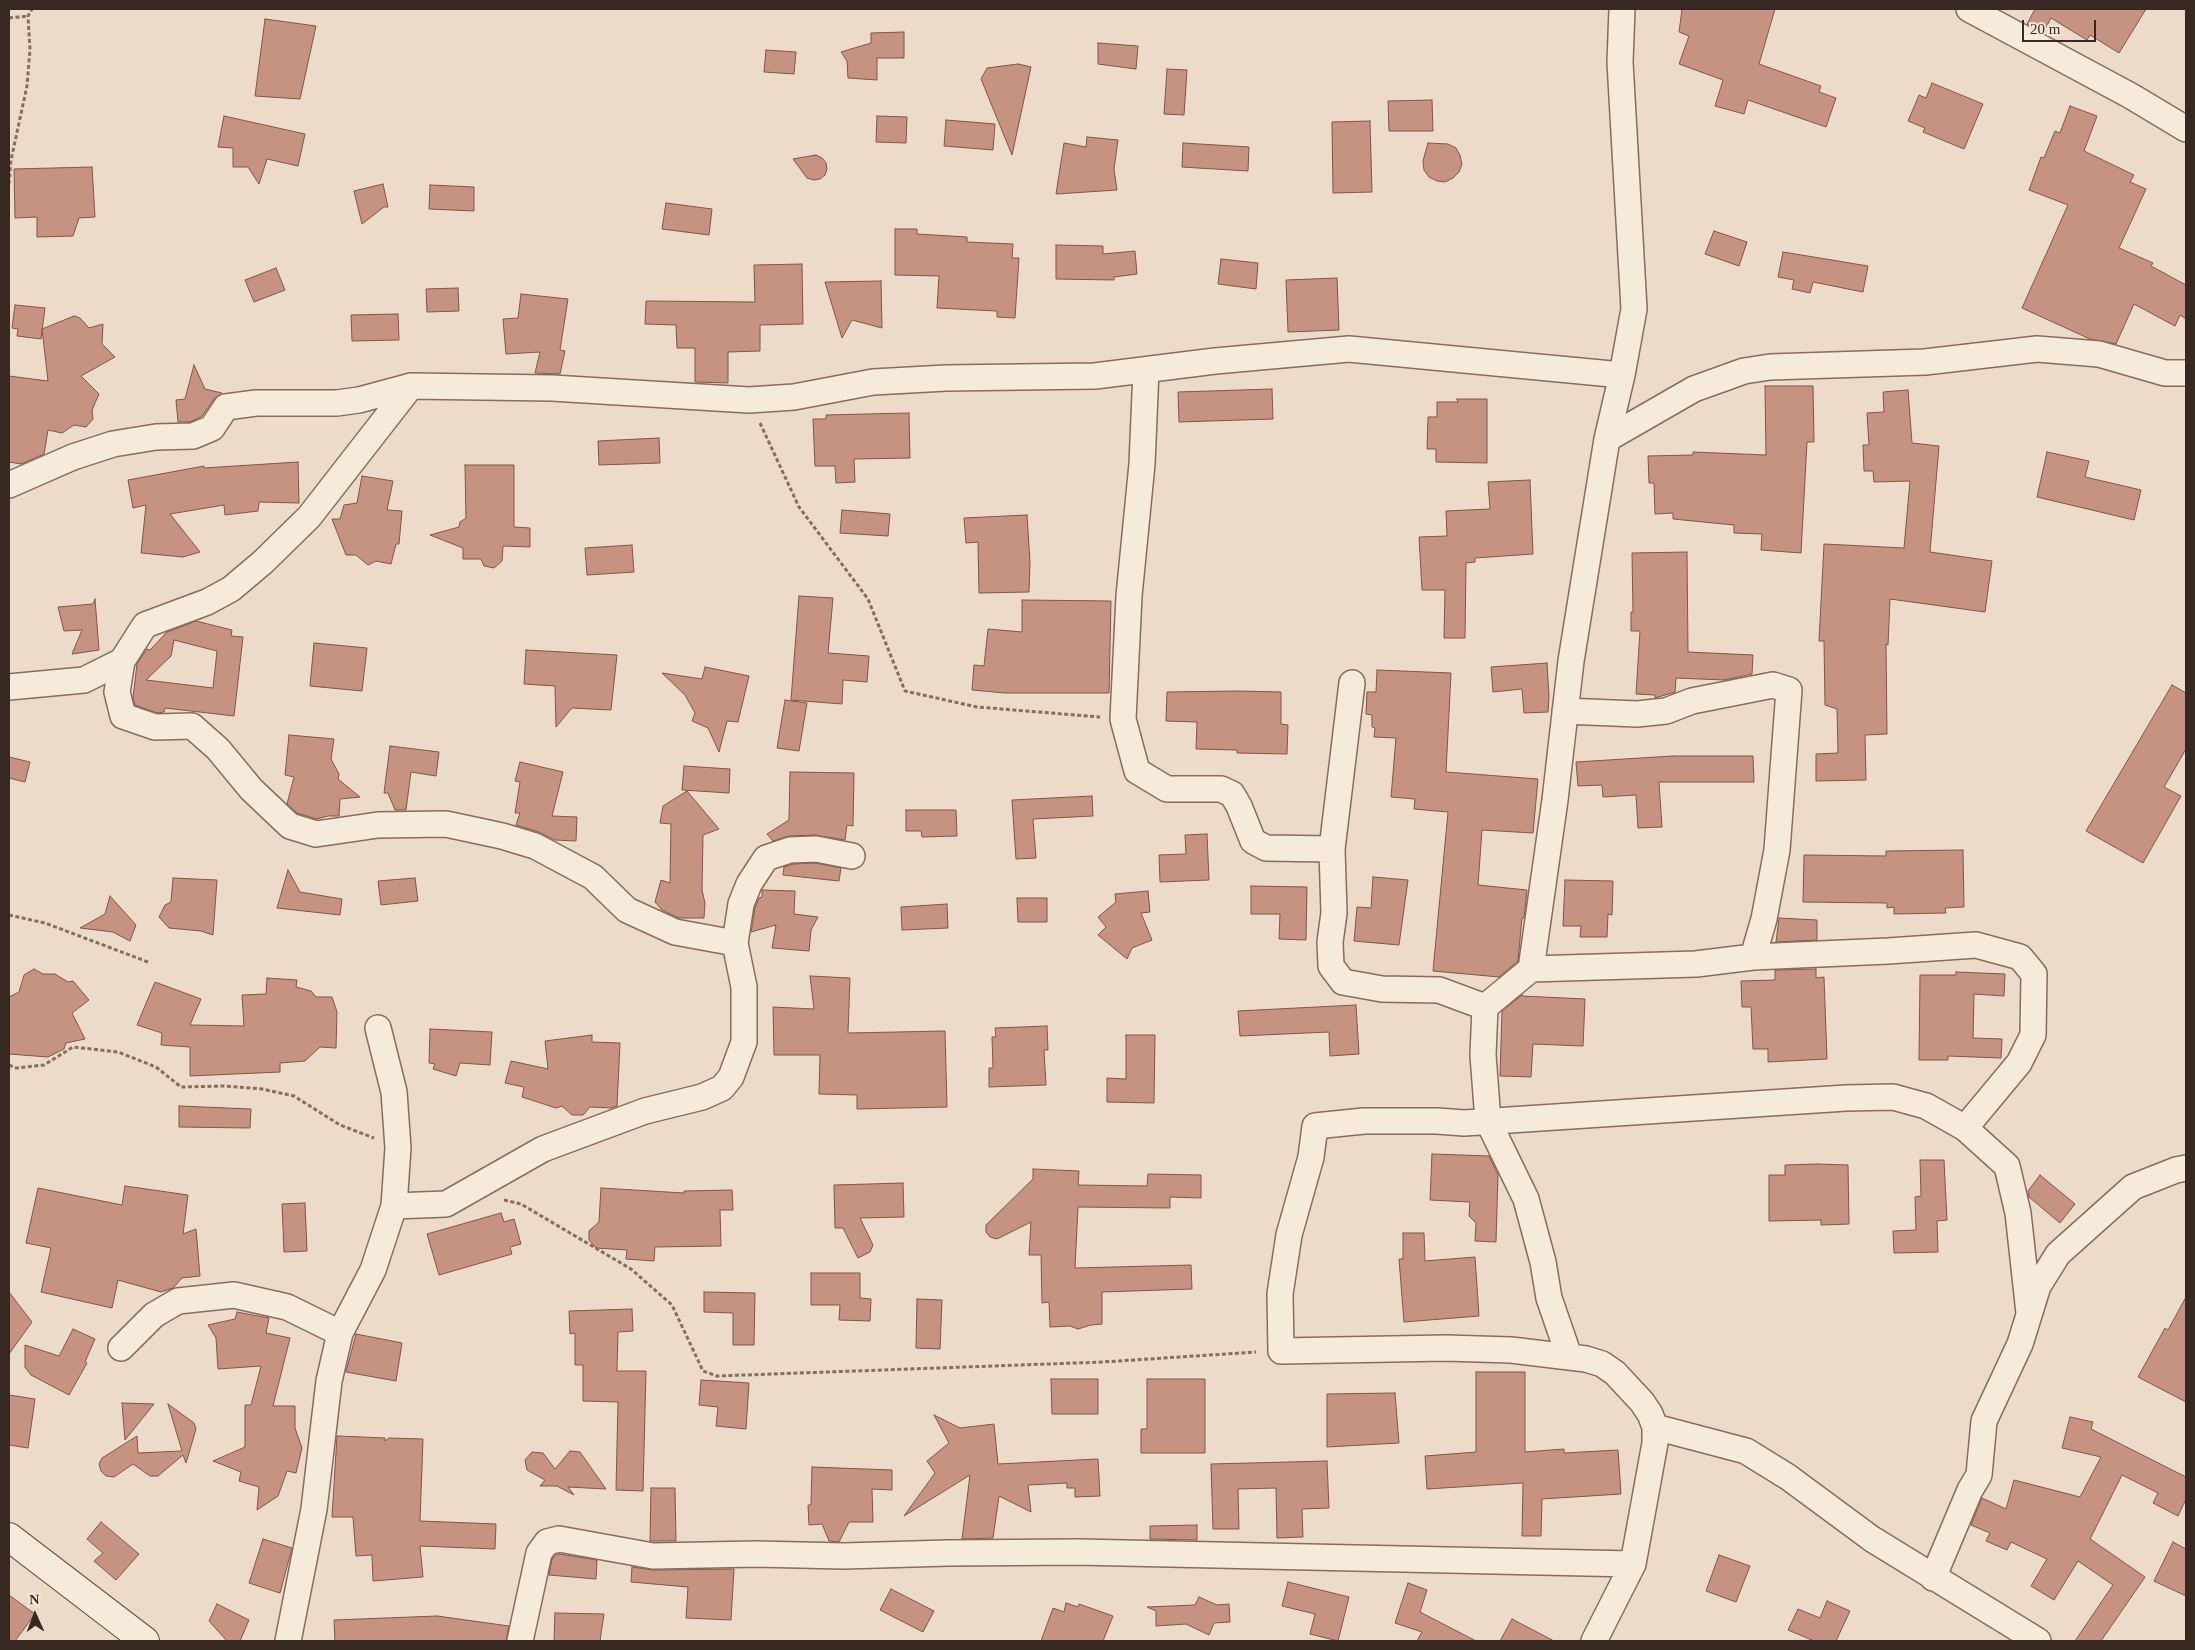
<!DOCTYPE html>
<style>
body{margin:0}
#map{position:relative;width:2195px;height:1650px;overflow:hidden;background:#ebdbc8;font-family:"Times New Roman",serif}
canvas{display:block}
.frame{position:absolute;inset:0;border:10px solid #372821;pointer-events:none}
.north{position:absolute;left:10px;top:1590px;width:50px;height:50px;-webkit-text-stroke:4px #f3e6d7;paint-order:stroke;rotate:358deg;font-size:14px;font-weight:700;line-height:20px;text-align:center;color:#372821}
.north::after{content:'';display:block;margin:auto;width:18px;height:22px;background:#372821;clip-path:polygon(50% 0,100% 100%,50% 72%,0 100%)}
.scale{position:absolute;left:2022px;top:20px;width:74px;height:22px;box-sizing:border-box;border:2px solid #372821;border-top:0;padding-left:6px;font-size:15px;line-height:18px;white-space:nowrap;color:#372821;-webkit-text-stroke:4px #f3e6d7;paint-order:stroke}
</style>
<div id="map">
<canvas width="2195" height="1650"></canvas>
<div class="frame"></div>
<div class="north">N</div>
<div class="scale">20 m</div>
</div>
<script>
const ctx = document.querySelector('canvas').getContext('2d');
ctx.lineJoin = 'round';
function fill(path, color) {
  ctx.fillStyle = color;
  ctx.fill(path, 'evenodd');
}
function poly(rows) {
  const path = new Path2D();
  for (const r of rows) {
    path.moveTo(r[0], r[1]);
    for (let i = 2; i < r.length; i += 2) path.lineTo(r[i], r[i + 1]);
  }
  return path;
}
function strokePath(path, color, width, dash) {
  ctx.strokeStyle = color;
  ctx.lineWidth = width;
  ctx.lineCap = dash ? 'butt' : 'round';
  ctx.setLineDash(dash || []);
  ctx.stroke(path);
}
const building = poly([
 [1682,9,1775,9,1759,64,1821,86,1819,92,1836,98,1826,127,1748,100,1744,114,1715,106,1723,80,1679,64,1689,36,1679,32,1682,9],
 [2035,9,2146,9,2119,53,2090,35,2087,40,2051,18,2043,33,2027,24,2035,9],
 [265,19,316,26,300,99,255,96,265,19],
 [904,32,904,58,877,58,877,80,848,78,847,61,841,52,871,43,871,33,904,32],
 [1098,43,1138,46,1136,69,1098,64,1098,43],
 [766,50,796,52,794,74,764,72,766,50],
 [1018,64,1031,67,1012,155,981,79,987,68,1018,64],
 [1167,69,1187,70,1184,115,1164,114,1167,69],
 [1932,83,1983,104,1964,149,1923,132,1925,128,1908,121,1919,95,1926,98,1932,83],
 [1432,100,1433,131,1389,131,1388,101,1432,100],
 [2070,106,2097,116,2084,151,2134,175,2130,182,2146,189,2119,248,2153,263,2151,266,2186,285,2186,319,2180,315,2175,326,2134,304,2116,344,2090,339,2022,308,2068,205,2029,190,2041,157,2044,158,2055,131,2060,133,2070,106],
 [224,116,305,134,298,166,267,159,259,184,248,167,233,167,233,148,218,147,224,116],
 [877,116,907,117,906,143,876,142,877,116],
 [946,120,995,124,993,150,944,146,946,120],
 [1370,121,1372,192,1333,193,1332,122,1370,121],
 [1087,137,1118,140,1114,169,1117,190,1056,194,1064,143,1086,147,1087,137],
 [1183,143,1249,147,1248,171,1182,167,1183,143],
 [1428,143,1448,144,1456,148,1460,155,1462,164,1459,172,1453,178,1445,182,1437,181,1429,177,1424,170,1423,161,1428,143],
 [816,155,822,158,826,163,827,169,825,175,820,179,814,180,807,178,793,159,816,155],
 [92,167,95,217,79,218,73,236,37,237,37,217,15,218,14,169,92,167],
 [383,184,388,207,384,207,362,224,354,191,383,184],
 [430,185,474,187,474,211,429,209,430,185],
 [666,203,712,209,709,235,662,229,666,203],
 [895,229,917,229,917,234,967,237,967,242,1013,244,1012,258,1019,258,1015,318,997,317,997,311,937,308,939,276,895,275,895,229],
 [1714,231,1747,242,1739,266,1705,254,1714,231],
 [1056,245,1103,246,1103,254,1135,251,1137,274,1114,277,1114,280,1056,279,1056,245],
 [1783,252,1868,266,1863,292,1813,282,1810,293,1792,289,1794,280,1778,277,1783,252],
 [1221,259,1258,263,1256,289,1218,284,1221,259],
 [802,264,803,324,760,325,760,351,728,352,728,383,695,382,695,348,677,348,676,325,645,324,646,301,755,302,754,265,802,264],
 [276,268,285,290,254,302,245,280,276,268],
 [1337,278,1339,330,1288,332,1286,280,1337,278],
 [881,281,882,328,852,320,842,338,825,282,881,281],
 [458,288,459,311,427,312,426,289,458,288],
 [521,294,568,299,560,350,565,351,560,374,535,373,540,352,506,354,503,319,518,318,521,294],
 [15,305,45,308,41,339,17,336,18,329,12,328,15,305],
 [398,314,399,340,352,341,351,315,398,314],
 [74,316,80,318,89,328,103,324,102,344,115,357,81,376,99,394,92,410,93,419,86,427,74,425,62,433,48,430,44,454,21,464,9,462,9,376,48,381,42,329,74,316],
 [194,365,205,389,222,393,214,399,202,416,190,422,178,422,176,400,185,399,194,365],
 [1765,386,1813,386,1814,442,1807,442,1801,553,1761,550,1762,534,1734,533,1734,525,1673,519,1673,513,1655,514,1654,483,1649,483,1648,456,1693,455,1693,452,1766,455,1765,386],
 [1272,389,1273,419,1179,422,1178,392,1272,389],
 [1908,390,1912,443,1939,446,1930,552,1992,561,1985,612,1890,599,1888,645,1886,644,1887,734,1865,735,1866,780,1816,781,1816,754,1838,753,1837,709,1825,705,1824,641,1819,641,1824,544,1904,548,1910,481,1874,482,1873,471,1864,471,1863,445,1869,445,1867,413,1884,412,1883,392,1908,390],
 [1457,399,1487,399,1487,463,1436,462,1436,449,1427,449,1428,417,1437,417,1437,402,1458,402,1457,399],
 [909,413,910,458,854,459,855,482,836,483,835,466,815,466,813,419,826,419,826,415,909,413],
 [659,438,660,463,599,465,598,441,659,438],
 [2047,452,2089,461,2085,477,2141,490,2134,520,2037,497,2047,452],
 [298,462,299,503,259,502,258,511,225,515,224,505,170,514,200,552,183,557,141,553,146,505,133,508,128,480,204,466,204,468,298,462],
 [465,465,514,465,514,527,530,528,530,547,503,546,502,561,494,568,484,566,481,559,463,559,463,548,430,535,459,527,460,522,466,518,465,465],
 [362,476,393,481,387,510,402,511,399,544,396,544,391,564,376,561,368,565,356,555,346,555,332,519,340,519,344,505,357,503,362,476],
 [1530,480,1533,554,1475,558,1475,562,1466,563,1465,638,1444,638,1445,590,1422,590,1419,537,1447,536,1446,511,1490,509,1488,482,1530,480],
 [842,510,890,514,888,536,840,533,842,510],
 [1027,515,1030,562,1029,592,979,593,978,542,966,543,964,518,1027,515],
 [632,545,634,572,587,575,585,548,632,545],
 [1687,552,1688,652,1753,655,1752,674,1724,680,1676,678,1675,692,1655,698,1655,695,1636,694,1640,631,1631,631,1631,612,1633,612,1632,553,1687,552],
 [799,596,833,598,828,653,869,656,867,682,843,680,842,704,791,700,799,596],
 [95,599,99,650,72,654,82,630,64,631,58,607,93,604,95,599],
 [1022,600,1111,601,1109,693,1005,693,972,690,974,665,984,666,988,629,1022,632,1022,600],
 [196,621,232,630,231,636,243,637,234,716,165,708,164,712,157,713,135,705,133,698,137,664,147,649,150,650,167,632,196,621],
 [174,640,217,651,213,688,146,680,171,656,174,640],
 [314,643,367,648,362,691,310,686,314,643],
 [526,650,617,655,611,710,572,708,556,727,555,686,524,684,526,650],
 [1547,663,1549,696,1548,712,1524,713,1522,689,1493,692,1491,667,1547,663],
 [705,667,749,676,738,722,727,721,719,752,708,728,692,721,695,713,685,695,662,673,702,679,705,667],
 [1377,670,1451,673,1446,772,1538,779,1533,833,1482,830,1478,885,1527,890,1524,918,1522,918,1518,961,1499,977,1433,971,1448,812,1414,809,1415,799,1391,797,1396,738,1374,737,1375,728,1372,727,1372,715,1366,714,1367,692,1376,692,1377,670],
 [2172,685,2186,693,2186,749,2164,787,2181,796,2143,863,2086,831,2172,685],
 [1238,691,1281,692,1281,724,1288,725,1287,754,1237,753,1237,750,1196,749,1197,722,1166,721,1167,692,1238,691],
 [785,700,807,703,799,751,777,748,785,700],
 [289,735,334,739,331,759,339,774,338,779,360,797,340,799,339,816,328,816,317,819,297,813,287,804,294,777,285,775,289,735],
 [390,746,439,752,436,776,411,772,406,810,395,810,388,793,384,793,390,746],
 [1673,756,1753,756,1754,782,1659,782,1662,827,1638,828,1636,795,1603,797,1602,785,1578,786,1576,762,1673,756],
 [9,757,30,762,25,782,9,778,9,757],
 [520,762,563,772,552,816,577,817,576,841,555,840,539,832,516,825,520,813,515,813,520,782,515,781,520,762],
 [684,766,730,769,729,793,682,790,684,766],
 [790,772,854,773,853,826,847,825,845,840,815,835,789,836,773,841,767,834,789,820,790,772],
 [687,791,719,829,703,835,702,890,705,903,704,918,679,918,662,910,655,902,661,880,670,883,671,824,660,823,663,806,687,791],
 [1092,796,1093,816,1033,819,1036,858,1016,859,1012,800,1092,796],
 [906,810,956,810,957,836,922,837,921,831,906,831,906,810],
 [1207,834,1209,880,1160,882,1159,855,1186,854,1185,835,1207,834],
 [1963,850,1964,907,1945,908,1946,913,1894,914,1894,907,1887,908,1887,903,1803,902,1804,855,1886,856,1886,851,1963,850],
 [815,863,841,868,839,881,783,875,784,867,793,864,815,863],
 [288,870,300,892,342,899,340,915,277,908,288,870],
 [1373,877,1408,880,1399,945,1354,941,1357,907,1371,908,1373,877],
 [173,878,217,880,213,935,201,931,169,928,159,917,165,905,171,902,173,878],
 [415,878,418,901,381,905,378,881,415,878],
 [1565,880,1613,881,1612,915,1608,914,1607,937,1580,937,1581,926,1563,926,1565,880],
 [1251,886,1307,887,1306,940,1279,939,1280,914,1251,914,1251,886],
 [762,890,795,891,794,914,818,917,811,930,809,951,772,948,776,925,751,932,755,908,759,898,762,897,762,890],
 [1148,891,1150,912,1141,913,1152,940,1132,948,1127,959,1098,935,1106,927,1098,917,1116,902,1115,894,1148,891],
 [110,896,136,925,130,941,113,932,80,928,105,914,110,896],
 [1017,898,1047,898,1047,922,1018,922,1017,898],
 [947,904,948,928,902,930,901,907,947,904],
 [1779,918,1817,920,1817,940,1776,942,1779,918],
 [34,969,43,974,55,974,68,982,73,981,89,1000,72,1013,85,1039,66,1043,64,1049,48,1057,9,1054,9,997,19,992,24,975,34,969],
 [1816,969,1816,978,1824,977,1827,1059,1768,1062,1768,1049,1753,1049,1751,1007,1742,1007,1741,981,1775,980,1775,970,1816,969],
 [1956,972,2005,974,2004,996,1974,994,1973,1038,2002,1039,2001,1058,1948,1056,1948,1060,1919,1060,1920,975,1956,975,1956,972],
 [810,976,850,978,848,1033,945,1031,947,1107,857,1109,857,1095,819,1094,820,1055,774,1055,773,1007,814,1009,810,976],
 [267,978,297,980,296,987,311,991,316,997,332,997,337,1012,336,1048,320,1047,305,1061,280,1063,280,1072,190,1076,190,1047,161,1045,162,1033,137,1025,155,982,201,999,190,1025,244,1026,242,995,266,994,267,978],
 [1522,995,1522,996,1585,999,1583,1046,1533,1044,1531,1077,1500,1076,1502,1011,1522,995],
 [1356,1005,1359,1054,1330,1056,1329,1032,1240,1036,1238,1011,1356,1005],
 [1047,1026,1048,1050,1044,1050,1046,1085,989,1087,989,1068,993,1068,992,1037,996,1037,995,1028,1047,1026],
 [430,1029,492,1032,490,1065,460,1063,456,1076,433,1069,435,1064,429,1063,430,1029],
 [592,1035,592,1042,620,1043,617,1106,611,1108,590,1107,583,1115,572,1115,562,1106,556,1108,522,1097,524,1087,505,1083,511,1061,548,1069,545,1041,592,1035],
 [1126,1035,1155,1035,1154,1103,1107,1102,1107,1078,1126,1079,1126,1035],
 [179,1106,251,1109,250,1128,179,1127,179,1106],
 [1432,1154,1489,1156,1498,1175,1496,1242,1475,1241,1476,1223,1469,1216,1470,1202,1430,1200,1432,1154],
 [1920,1160,1944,1160,1947,1220,1937,1221,1938,1252,1894,1253,1893,1231,1916,1230,1915,1197,1921,1196,1920,1160],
 [1817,1164,1848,1165,1849,1224,1821,1225,1821,1220,1769,1221,1769,1175,1785,1175,1785,1165,1817,1164],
 [1033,1169,1079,1171,1078,1185,1147,1186,1148,1174,1201,1175,1201,1198,1170,1197,1170,1208,1078,1207,1075,1268,1191,1265,1192,1289,1102,1292,1102,1324,1091,1325,1078,1329,1070,1326,1050,1327,1049,1302,1042,1303,1041,1255,1029,1255,1031,1222,997,1239,990,1237,986,1232,986,1225,1033,1179,1033,1169],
 [2040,1175,2075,1204,2060,1223,2029,1197,2028,1191,2040,1175],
 [903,1183,904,1217,860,1218,873,1245,870,1252,858,1258,843,1228,835,1228,834,1185,903,1183],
 [125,1186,188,1195,183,1234,196,1229,200,1276,182,1278,173,1288,161,1292,118,1280,112,1308,41,1292,51,1248,26,1243,38,1188,122,1205,125,1186],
 [601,1188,684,1193,684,1191,732,1190,733,1210,720,1210,721,1246,655,1247,654,1261,626,1259,627,1250,596,1248,589,1240,589,1231,599,1222,601,1188],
 [305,1203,307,1251,284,1252,282,1204,305,1203],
 [501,1213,504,1222,514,1219,521,1244,510,1247,512,1254,439,1275,427,1234,501,1213],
 [1403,1233,1424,1233,1425,1261,1475,1257,1479,1316,1404,1322,1399,1259,1403,1259,1403,1233],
 [811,1273,860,1273,860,1298,871,1299,870,1321,839,1320,840,1305,811,1305,811,1273],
 [9,1292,32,1322,9,1354,9,1292],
 [704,1292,755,1293,754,1345,733,1345,733,1313,704,1312,704,1292],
 [2186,1297,2186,1402,2138,1377,2165,1328,2168,1330,2186,1297],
 [917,1299,942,1300,940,1349,916,1348,917,1299],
 [632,1309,633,1331,618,1332,617,1371,646,1371,643,1491,616,1490,618,1402,583,1401,583,1365,575,1365,575,1333,570,1334,569,1311,632,1309],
 [237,1312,269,1318,266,1333,290,1338,273,1406,295,1406,295,1428,302,1448,296,1473,287,1471,278,1496,257,1510,259,1487,239,1481,241,1472,213,1461,245,1447,245,1405,251,1405,261,1366,218,1369,216,1338,208,1325,235,1319,237,1312],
 [73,1329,95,1339,85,1362,87,1363,69,1395,31,1375,25,1367,25,1345,59,1356,73,1329],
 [356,1334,402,1343,396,1381,346,1372,356,1334],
 [1476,1372,1525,1372,1525,1452,1564,1449,1564,1453,1618,1450,1621,1494,1542,1499,1541,1536,1522,1536,1523,1483,1427,1489,1425,1456,1476,1452,1476,1372],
 [1051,1379,1098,1379,1098,1414,1052,1414,1051,1379],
 [1147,1379,1205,1379,1205,1453,1141,1453,1141,1429,1147,1429,1147,1379],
 [701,1380,749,1383,746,1429,716,1426,718,1407,699,1405,701,1380],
 [1395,1393,1399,1443,1327,1447,1327,1394,1395,1393],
 [9,1395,35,1399,28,1448,9,1445,9,1395],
 [122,1403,154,1404,125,1440,122,1403],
 [168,1404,194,1423,196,1429,186,1463,183,1455,158,1476,150,1476,133,1464,114,1477,106,1476,101,1471,99,1464,102,1458,137,1436,138,1453,182,1451,168,1404],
 [934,1415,960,1428,994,1424,998,1464,1098,1459,1100,1496,1075,1497,1075,1488,1067,1488,1067,1483,1028,1485,1031,1512,999,1496,993,1538,962,1539,970,1475,904,1516,935,1473,927,1461,949,1443,934,1415],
 [2070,1417,2093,1422,2091,1429,2186,1477,2186,1499,2178,1516,2153,1503,2158,1493,2122,1475,2090,1539,2145,1577,2101,1641,2075,1641,2113,1585,2078,1561,2054,1600,2031,1586,2047,1559,2011,1542,2007,1550,1986,1541,1990,1533,1971,1525,1982,1498,2006,1509,2014,1480,2080,1497,2101,1457,2062,1448,2070,1417],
 [337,1436,385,1438,385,1441,389,1438,423,1439,420,1521,496,1524,495,1549,420,1546,423,1577,373,1581,372,1555,356,1556,353,1517,332,1517,337,1436],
 [570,1451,580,1452,606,1489,568,1487,574,1495,557,1486,540,1486,545,1480,527,1470,525,1460,532,1452,543,1453,555,1469,570,1451],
 [1327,1461,1329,1508,1302,1509,1303,1537,1277,1538,1276,1488,1238,1489,1239,1529,1213,1529,1211,1464,1327,1461],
 [812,1467,892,1470,892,1490,872,1489,873,1522,849,1522,839,1542,829,1541,822,1524,809,1525,808,1505,811,1505,812,1467],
 [651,1488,675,1488,676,1541,650,1541,651,1488],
 [101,1522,139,1554,116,1580,94,1561,103,1553,87,1539,101,1522],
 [1197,1525,1197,1540,1150,1539,1150,1526,1197,1525],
 [263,1539,292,1548,280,1593,249,1583,263,1539],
 [2173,1542,2186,1549,2186,1596,2154,1581,2173,1542],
 [559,1554,597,1560,596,1579,549,1575,552,1559,556,1555,559,1554],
 [1719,1555,1750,1566,1736,1602,1706,1591,1719,1555],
 [632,1567,653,1570,734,1569,731,1620,686,1618,688,1587,631,1582,632,1567],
 [1288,1582,1349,1597,1338,1641,1310,1634,1315,1614,1282,1606,1288,1582],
 [1408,1583,1427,1590,1420,1612,1476,1641,1417,1641,1422,1632,1395,1623,1408,1583],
 [891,1589,934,1611,923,1632,880,1610,891,1589],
 [9,1595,35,1614,15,1641,9,1641,9,1595],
 [1199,1597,1217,1605,1229,1604,1230,1622,1214,1623,1209,1635,1186,1624,1156,1626,1156,1611,1147,1607,1195,1605,1199,1597],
 [1827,1601,1850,1611,1836,1641,1814,1641,1788,1630,1798,1609,1820,1618,1827,1601],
 [1066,1603,1078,1607,1079,1604,1113,1616,1103,1641,1041,1641,1053,1608,1064,1612,1066,1603],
 [217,1604,249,1620,240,1641,227,1641,209,1621,217,1604],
 [555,1613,604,1614,600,1641,554,1641,555,1613],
 [437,1616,509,1626,506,1641,335,1641,334,1620,437,1616],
 [1512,1619,1554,1641,1500,1641,1512,1619]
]);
fill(building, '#c69281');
strokePath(building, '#835446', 1);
const minor = poly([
 [1969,9,2131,96,2186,129],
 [1146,370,1142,464,1129,596,1123,719,1137,771,1167,789,1221,789,1232,794,1239,806,1253,841,1266,848,1332,849],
 [1607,439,1694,389,1744,371,1770,367,1925,362,2037,349,2099,354,2165,373,2186,373],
 [9,485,73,457,113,444,156,437,193,436,212,428,226,407,256,403,337,403,359,400,411,386,552,388,749,400,794,397,873,382,946,378,1095,376,1215,361,1349,349,1622,375],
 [122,661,117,692,123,716,155,727,192,726,218,749,251,789,290,826,316,834,378,825,446,824,502,836,535,846,593,877,627,910,675,932,735,943],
 [1352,683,1332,849,1334,913,1330,942,1331,966,1343,982,1382,989,1439,990,1485,1007],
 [9,687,84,680,122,661,145,625,207,602,231,589,263,562,309,517,411,386],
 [1753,957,1888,951,1976,945,2020,957,2034,974,2033,1035,2019,1063,1965,1128],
 [1531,969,1696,964,1753,957,1764,919,1777,850,1789,690,1773,685,1692,701,1666,711,1637,714,1565,711],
 [394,1206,446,1204,543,1149,645,1111,702,1097,722,1088,731,1077,744,1042,744,987,735,943,741,904,749,884,766,858,790,850,816,849,852,856],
 [121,1348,154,1315,178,1301,234,1295,287,1307,340,1333],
 [1569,1356,1549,1298,1543,1262,1526,1199,1488,1121,1483,1055,1485,1007,1531,969,1555,800,1571,661,1607,439,1622,375,1634,309,1620,62,1622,9],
 [1655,1427,1746,1451,1788,1477,1872,1539,2038,1641],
 [1933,1578,1970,1490,1979,1475,1984,1421,2020,1344,2038,1286,2058,1254,2133,1187,2176,1170,2186,1168],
 [288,1641,314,1509,329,1381,340,1333,373,1270,394,1206,398,1148,394,1092,378,1028],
 [520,1641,539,1553,547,1542,559,1539,653,1556,756,1554,844,1556,948,1553,1077,1552,1633,1564],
 [1594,1641,1633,1564,1655,1443,1655,1427,1650,1414,1642,1402,1615,1373,1602,1364,1586,1359,1511,1350,1446,1348,1281,1351,1280,1294,1289,1235,1311,1157,1315,1126,1364,1121,1437,1121,1464,1123,1846,1098,1893,1097,1926,1106,1965,1128,2007,1166,2018,1213,2029,1313]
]);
const secondary = poly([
 [9,1537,145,1641]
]);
strokePath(minor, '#866d5e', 28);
strokePath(secondary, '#684e41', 30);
strokePath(poly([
 [9,18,28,16],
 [9,184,11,160,27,86,30,50,28,16,32,9],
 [760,423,799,507,868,599,905,691,977,707,1100,717],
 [9,915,45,923,148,962],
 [9,1065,16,1068,44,1065,73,1047,118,1052,156,1067,181,1087,224,1086,262,1089,294,1096,340,1125,374,1138],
 [504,1200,521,1204,631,1269,672,1305,703,1371,717,1376,1103,1362,1256,1352]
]), '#866d5e', 3, [4, 2.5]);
strokePath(minor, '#f6eadb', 25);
strokePath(secondary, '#f6eadb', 28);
</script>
